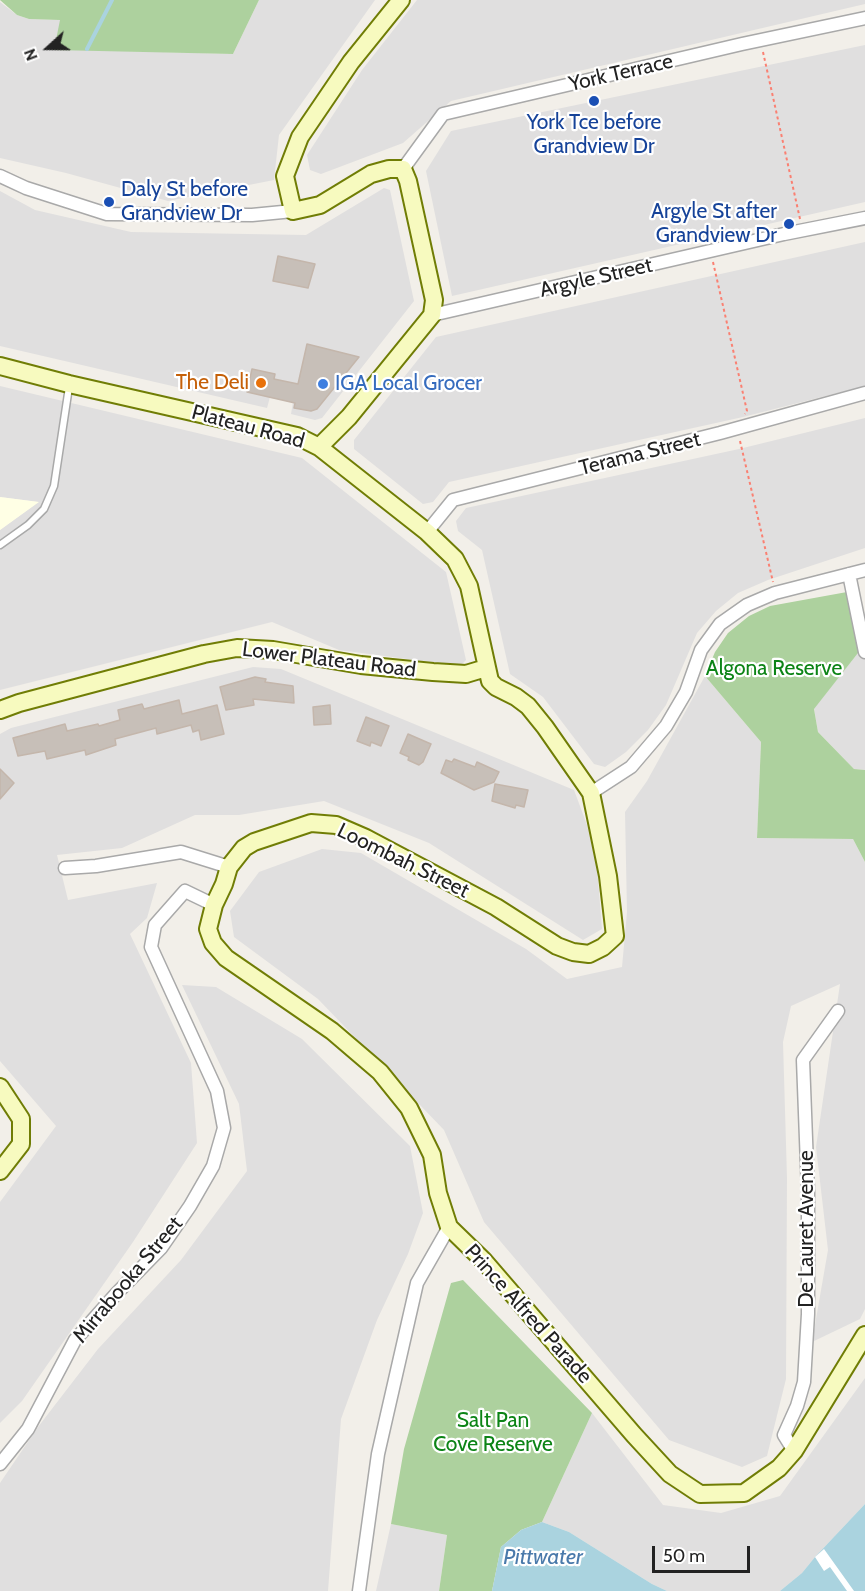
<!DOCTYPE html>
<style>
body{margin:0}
#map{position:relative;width:865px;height:1591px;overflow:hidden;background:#f2efe9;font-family:Cabin,sans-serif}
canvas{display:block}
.north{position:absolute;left:18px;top:18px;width:60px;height:60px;-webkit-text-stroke:4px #fff;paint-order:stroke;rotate:249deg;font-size:16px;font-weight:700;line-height:24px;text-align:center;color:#222}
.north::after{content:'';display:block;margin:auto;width:21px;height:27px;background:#222;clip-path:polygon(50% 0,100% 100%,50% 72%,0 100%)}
.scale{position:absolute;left:652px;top:1546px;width:98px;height:27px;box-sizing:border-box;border:3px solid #222;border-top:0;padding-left:8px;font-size:18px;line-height:21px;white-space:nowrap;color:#222;-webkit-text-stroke:4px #fff;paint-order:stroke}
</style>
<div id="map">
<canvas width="865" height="1591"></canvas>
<div class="north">N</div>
<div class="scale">50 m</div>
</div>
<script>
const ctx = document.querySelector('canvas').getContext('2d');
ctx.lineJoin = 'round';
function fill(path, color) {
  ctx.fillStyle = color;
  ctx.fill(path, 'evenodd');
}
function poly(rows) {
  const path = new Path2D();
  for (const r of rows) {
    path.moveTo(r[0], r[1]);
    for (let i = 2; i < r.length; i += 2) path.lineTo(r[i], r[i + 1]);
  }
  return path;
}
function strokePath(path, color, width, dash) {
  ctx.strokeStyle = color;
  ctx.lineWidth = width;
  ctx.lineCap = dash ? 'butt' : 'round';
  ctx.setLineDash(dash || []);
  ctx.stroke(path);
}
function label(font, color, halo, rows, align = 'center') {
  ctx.font = font + ' Cabin,sans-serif';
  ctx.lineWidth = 4.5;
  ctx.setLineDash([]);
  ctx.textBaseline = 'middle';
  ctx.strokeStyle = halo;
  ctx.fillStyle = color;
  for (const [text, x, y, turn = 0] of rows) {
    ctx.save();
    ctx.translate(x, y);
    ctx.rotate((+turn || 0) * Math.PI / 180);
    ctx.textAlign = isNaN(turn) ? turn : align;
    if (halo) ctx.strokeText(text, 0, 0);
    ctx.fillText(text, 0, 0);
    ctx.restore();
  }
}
fill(poly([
 [259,0,375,0,279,135,274,180,168,201,66,173,0,158,0,2,17,15,29,19,61,20,54,49,233,54],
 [417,0,865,0,865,4,451,101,403,143,321,174,310,170,307,155,362,70],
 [865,45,865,202,452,296,426,171,451,131],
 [384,188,390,190,414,301,322,418,315,420,291,414,293,402,270,397,267,408,0,346,0,191,35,210,131,232,306,235],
 [865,242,865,386,743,417,449,482,433,502,423,504,354,449,354,440,436,337],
 [0,386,302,458,446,572,466,660,460,666,339,650,272,622,0,690,0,530,38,502,0,497],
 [865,418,865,548,768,580,738,593,716,611,697,633,666,705,648,730,626,752,605,767,594,764,543,697,510,674,482,550,458,531,456,521,466,508,739,449],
 [865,641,865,770,854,769,818,732,814,708,858,653],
 [253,667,281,669,574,790,587,825,597,867,602,929,583,940,429,843,324,801,239,815,195,815,122,848,57,855,68,900,157,883,147,918,130,934,191,1063,197,1143,133,1242,22,1401,0,1423,0,1202,56,1126,0,1061,0,734,11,728],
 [705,676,761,742,757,838,853,839,865,862,865,1309,860,1319,812,1342,828,1250,816,1147,840,984,791,1006,783,1042,787,1178,786,1379,767,1456,742,1467,669,1440,484,1222,444,1130,318,999,234,937,230,911,259,872,322,849,361,853,526,949,567,979,622,967,627,912,625,812,647,781],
 [182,985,216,987,302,1039,410,1146,423,1213,408,1254,377,1320,341,1419,328,1591,0,1591,0,1483,38,1427,98,1349,181,1260,247,1171,239,1104],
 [865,1378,865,1504,815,1557,802,1573,780,1591,667,1591,652,1584,569,1532,542,1522,592,1413,663,1505,721,1513,780,1496],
 [391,1524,447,1535,439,1591,376,1591]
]), '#e0dfdf');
fill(poly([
 [0,497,39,502,0,530]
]), '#ffffe5');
fill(poly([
 [0,0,259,0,233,54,54,50,60,20,29,19,17,15],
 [847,592,865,641,858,653,814,709,818,732,854,769,865,770,865,862,853,839,757,838,761,742,705,676,715,652,728,633,749,616,770,606],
 [463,1280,592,1413,542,1522,521,1530,501,1547,492,1591,439,1591,447,1535,391,1524,404,1449,451,1283]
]), '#add19e');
fill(poly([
 [865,1504,865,1591,780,1591,802,1573,815,1557],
 [542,1522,569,1532,652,1584,667,1591,492,1591,501,1547,521,1530]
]), '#aad3df');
fill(poly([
 [824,1549,854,1591,847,1591,830,1567,824,1571,815,1557]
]), '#fff');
strokePath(poly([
 [87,49,112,0]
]), '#aad3df', 4);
const building = poly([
 [278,256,315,264,308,288,273,281,278,256],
 [307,344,359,357,317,409,311,411,294,408,295,403,247,392,252,369,275,374,274,379,298,384,307,344],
 [255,677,266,679,265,682,293,686,294,703,253,699,254,705,226,710,220,687,255,677],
 [179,700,182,714,217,705,224,734,201,740,199,730,193,732,191,725,157,734,156,728,115,739,116,745,86,755,85,750,47,759,45,751,18,756,13,738,65,724,67,731,98,724,99,726,120,720,118,710,142,704,144,709,179,700],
 [330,705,331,724,314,725,313,707,330,705],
 [366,717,389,726,381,746,371,742,370,746,357,741,366,717],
 [408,734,431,744,423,762,419,765,408,760,409,757,400,753,408,734],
 [454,759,475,767,477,762,499,772,494,782,474,790,441,773,446,760,452,762,454,759],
 [0,769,14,783,0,799,0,769],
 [495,784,528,790,524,807,516,805,515,808,492,801,495,784]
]);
fill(building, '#c7bfb8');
strokePath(building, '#c4b6ab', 1.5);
const lane = poly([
 [0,545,28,525,44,509,54,486,69,387]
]);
const street = poly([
 [403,169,443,114,742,44,865,18],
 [0,176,26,188,107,214,252,215,293,211],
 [432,315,784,234,865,218],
 [427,532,453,500,720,433,865,393],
 [849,574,865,652],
 [591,793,631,767,666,726,686,692,701,650,720,624,747,605,775,593,865,570],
 [65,868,96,866,181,852,229,867],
 [794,1451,784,1435,797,1406,804,1382,808,1314,808,1192,803,1060,838,1011],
 [0,1464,28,1429,75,1340,116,1294,161,1248,190,1206,213,1166,224,1128,217,1091,151,947,155,925,185,891,214,905],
 [359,1591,378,1454,417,1283,449,1227]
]);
const secondary = poly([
 [0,366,69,384,297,436,319,447,427,532,455,559,469,586,490,681,496,687,516,697,528,706,545,727,591,793,608,876,615,936,603,947,589,954,573,952,557,946,496,907,366,838,336,825,311,823,254,842,244,848,229,867,224,884,214,905,208,929,213,943,226,958,332,1031,380,1072,409,1108,432,1155,438,1193,449,1227,484,1261,634,1435,670,1474,700,1494,744,1493,779,1468,794,1451,865,1335],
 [319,447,349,417,432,315,434,300,408,181,403,169,389,169,371,174,320,205,293,211,285,176,300,137,351,62,401,0],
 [0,710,19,703,204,654,237,648,273,650,361,665,433,672,466,674,486,668],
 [0,1087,21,1119,21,1144,0,1171]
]);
strokePath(lane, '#a9a9a9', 9);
strokePath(street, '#a9a9a9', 15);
strokePath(secondary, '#707d05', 20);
strokePath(poly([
 [763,52,800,219],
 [713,262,747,411,745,414],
 [740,441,773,582]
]), '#fa8072', 2, [3, 3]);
strokePath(lane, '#fff', 6);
strokePath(street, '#fff', 12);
strokePath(secondary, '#f7fabf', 16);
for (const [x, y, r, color] of [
 [594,101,6,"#1a4fb4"],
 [109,202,6,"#1a4fb4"],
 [789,224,6,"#1a4fb4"],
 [261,383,6,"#e8710a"],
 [323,384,6,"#3f7fe0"]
]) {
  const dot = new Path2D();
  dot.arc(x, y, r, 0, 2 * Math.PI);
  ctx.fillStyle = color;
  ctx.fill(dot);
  strokePath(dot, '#fff', 2);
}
label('21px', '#222', '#fff', [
 ["York Terrace",621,73,-13],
 ["Argyle Street",596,278,-13],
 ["Plateau Road",248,427,15],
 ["Terama Street",640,454,-14],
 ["Lower Plateau Road",329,660,7],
 ["Loombah Street",403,861,26],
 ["De Lauret Avenue",807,1229,-90],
 ["Mirrabooka Street",128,1280,-50],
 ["Prince Alfred Parade",528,1314,48]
]);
label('21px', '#164399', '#fff', [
 ["York Tce before",594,123],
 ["Grandview Dr",594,147],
 ["Daly St before",121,190,"left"],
 ["Grandview Dr",121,214,"left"],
 ["Argyle St after",777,212,"right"],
 ["Grandview Dr",777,236,"right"]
]);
label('21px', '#c56008', '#fff', [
 ["The Deli",249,383]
], 'right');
label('21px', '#366cbe', '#fff', [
 ["IGA Local Grocer",335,384]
], 'left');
label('21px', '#0c8416', '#fff', [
 ["Algona Reserve",774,669],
 ["Salt Pan",493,1421],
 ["Cove Reserve",493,1445]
]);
label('italic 22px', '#4a7aab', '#fff', [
 ["Pittwater",543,1558]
]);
</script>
